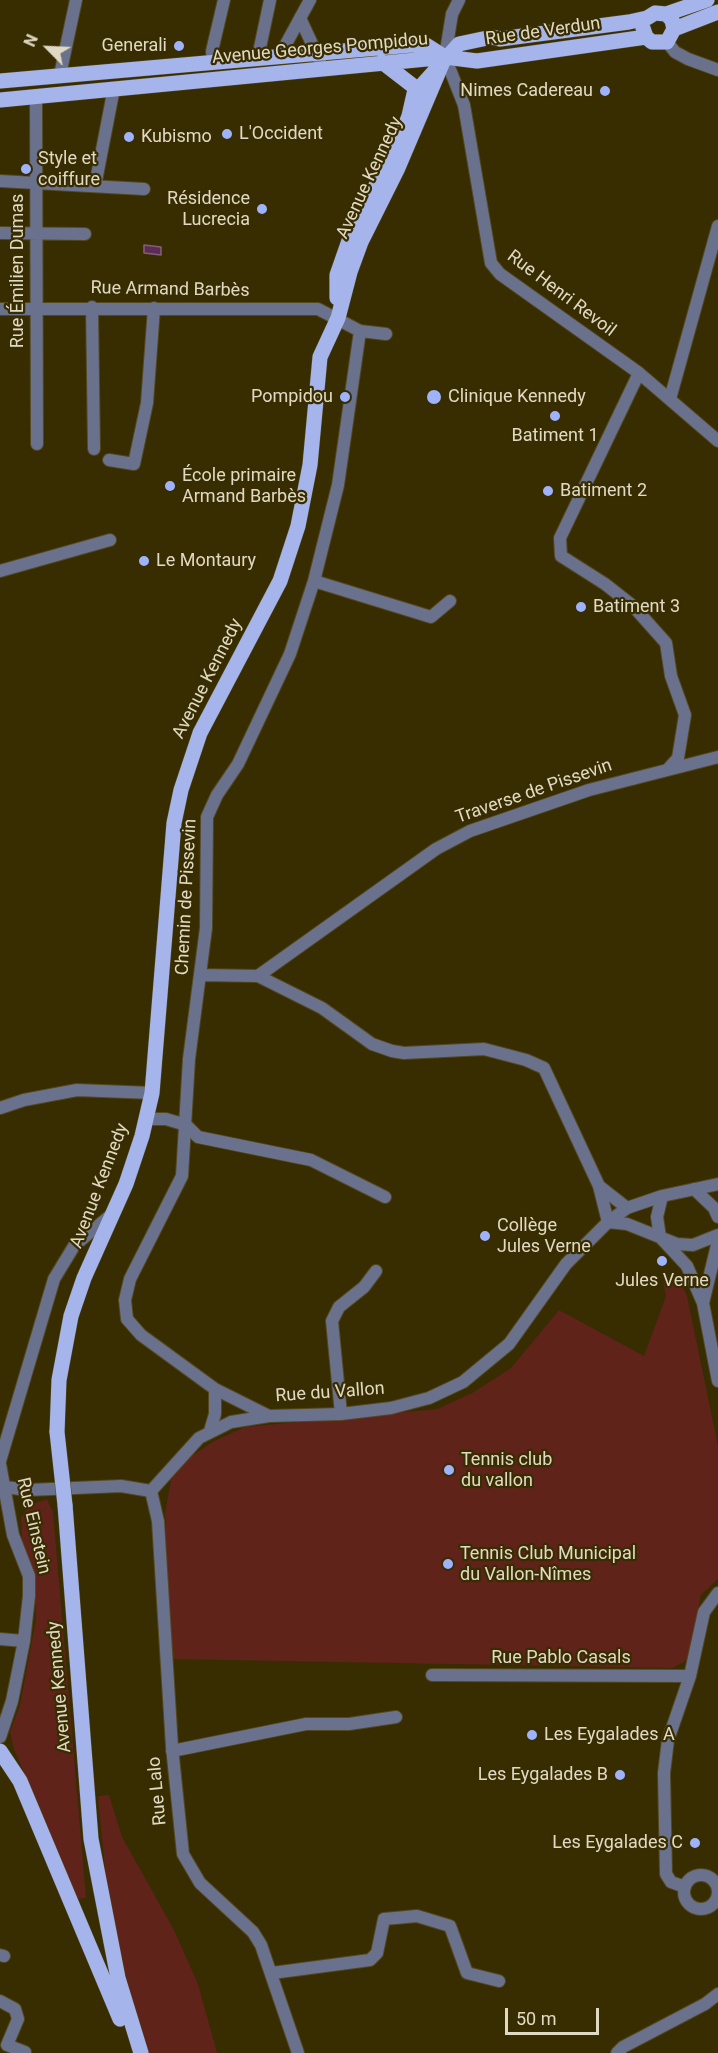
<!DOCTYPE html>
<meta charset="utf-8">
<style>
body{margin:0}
#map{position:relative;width:718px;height:2053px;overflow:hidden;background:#382c01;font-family:Roboto,sans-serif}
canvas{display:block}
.north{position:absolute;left:18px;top:18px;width:60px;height:60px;-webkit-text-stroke:4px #382c01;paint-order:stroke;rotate:294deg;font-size:16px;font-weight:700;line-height:24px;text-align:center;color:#e0d9c3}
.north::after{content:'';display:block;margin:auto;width:21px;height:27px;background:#e0d9c3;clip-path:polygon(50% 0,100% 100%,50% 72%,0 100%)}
.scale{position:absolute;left:505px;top:2008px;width:94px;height:27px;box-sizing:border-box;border:3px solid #e0d9c3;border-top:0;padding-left:8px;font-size:18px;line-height:21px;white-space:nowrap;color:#e0d9c3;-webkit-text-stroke:4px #382c01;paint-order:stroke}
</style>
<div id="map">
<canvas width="718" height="2053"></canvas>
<div class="north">N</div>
<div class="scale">50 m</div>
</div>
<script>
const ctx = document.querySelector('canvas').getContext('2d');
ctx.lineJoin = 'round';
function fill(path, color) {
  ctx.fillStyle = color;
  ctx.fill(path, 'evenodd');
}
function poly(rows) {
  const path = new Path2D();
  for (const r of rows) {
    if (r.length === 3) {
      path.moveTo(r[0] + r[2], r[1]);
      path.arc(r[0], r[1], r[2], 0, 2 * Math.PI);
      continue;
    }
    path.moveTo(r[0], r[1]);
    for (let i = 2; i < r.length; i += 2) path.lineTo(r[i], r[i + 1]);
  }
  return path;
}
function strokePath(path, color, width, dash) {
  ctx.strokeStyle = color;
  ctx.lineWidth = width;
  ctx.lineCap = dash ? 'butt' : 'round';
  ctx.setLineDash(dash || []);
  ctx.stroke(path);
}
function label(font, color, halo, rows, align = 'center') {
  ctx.font = font + ' Roboto,sans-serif';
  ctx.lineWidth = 4.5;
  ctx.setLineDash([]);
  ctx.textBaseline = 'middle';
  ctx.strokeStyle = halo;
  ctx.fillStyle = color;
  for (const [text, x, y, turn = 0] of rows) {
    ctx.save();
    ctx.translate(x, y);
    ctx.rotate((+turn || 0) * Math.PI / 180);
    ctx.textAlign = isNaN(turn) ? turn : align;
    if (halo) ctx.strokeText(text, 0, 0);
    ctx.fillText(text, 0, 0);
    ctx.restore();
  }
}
fill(poly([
 [679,1279,687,1296,718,1446,718,1579,701,1595,687,1660,673,1668,171,1659,165,1513,171,1480,188,1459,212,1442,245,1427,437,1409,474,1392,511,1368,559,1310,644,1356,666,1296,663,1281],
 [47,1499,53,1512,86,1898,77,1899,14,1749,10,1732,20,1705,36,1619,34,1570,22,1540,21,1517,30,1505],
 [109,1795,122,1837,174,1930,198,1984,217,2053,148,2053,124,1973,107,1891,98,1796]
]), '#5f2319');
const water = poly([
 [144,245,161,247,161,255,144,253,144,245]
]);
fill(water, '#5c2c56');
strokePath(water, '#846077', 1.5);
const minor = poly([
 [459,0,452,14,445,57,464,105,491,263,500,274,639,373,718,441],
 [300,18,320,61],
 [667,42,675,52,688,59,718,70],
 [280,55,310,0],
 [258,57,270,0],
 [213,60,212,51,224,0],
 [60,75,76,0],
 [36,97,37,444],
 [0,181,144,189],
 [95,186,114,88],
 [0,233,85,234],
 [92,307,94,449],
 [0,309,318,309,360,331,338,485,314,581,290,654,238,764,217,795,207,817,206,928,189,1059,182,1176,130,1279,125,1300,127,1319,141,1335,215,1389,269,1416],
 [360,331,386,334],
 [639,373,560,538,561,556,605,584,633,606,666,643,671,676,685,715,678,758,669,768],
 [670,399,718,226],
 [109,460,134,464,147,403,154,308],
 [0,571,110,540],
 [314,581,431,617,450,601],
 [201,975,258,976,322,1008,372,1044,392,1051,404,1053,484,1049,526,1060,544,1068,599,1186,608,1222],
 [258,976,436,849,470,831,589,790,718,757],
 [0,1108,24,1100,77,1090,152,1093],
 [146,1119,166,1119,186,1125,198,1137,311,1160,385,1197],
 [599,1186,627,1208],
 [694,1189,714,1208,718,1217],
 [662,1196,657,1217,660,1237,687,1266,703,1303,718,1381],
 [608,1222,627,1224,677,1244,693,1245,718,1235],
 [703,1303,718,1241],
 [341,1414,332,1321,339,1307,364,1287,376,1271],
 [210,1431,215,1414,215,1389],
 [0,1461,54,1279,74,1246,112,1214],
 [0,1464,13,1535,29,1576,29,1596,24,1641,12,1701,0,1737],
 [5,1487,28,1490,121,1486,151,1491],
 [151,1491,199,1438,231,1422,269,1416,341,1414,391,1408,429,1398,463,1382,509,1344,566,1264,608,1222,627,1208,662,1196,718,1184],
 [151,1491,158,1521,172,1747,183,1854,200,1883,253,1932,261,1945,298,2053],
 [0,1639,24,1641],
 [432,1675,690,1676],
 [172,1751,306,1724,349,1724,396,1717],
 [701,1892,17],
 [685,1887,671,1882,666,1874,664,1773,668,1740,690,1676,704,1612,718,1593],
 [0,1955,4,1956],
 [272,1973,370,1960,377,1953,384,1919,417,1916,450,1926,467,1973,499,1981],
 [0,2001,15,2009,18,2019,7,2045,25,2052],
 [617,2053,623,2047,705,2004,718,1994]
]);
const major = poly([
 [643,28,646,37,652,42,667,42,674,29,672,20,666,14],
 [674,29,718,12],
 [382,62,417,89],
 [0,81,412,45,426,45,445,57,477,61,646,37],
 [0,100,447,57],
 [337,298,337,275,351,235,401,136,409,116,414,94,459,44,492,37,500,39,629,22,647,18,655,13,666,14,707,0],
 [57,1432,59,1380,71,1316,84,1278,126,1184,142,1136,152,1093,174,823,181,790,200,733,280,581,298,526,310,465,320,357,338,318,350,272,361,242,397,170,445,57],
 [65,1505,91,1839,118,1978,141,2053],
 [0,1751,20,1781,120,2019]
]);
strokePath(minor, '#534820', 14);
strokePath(major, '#534820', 16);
strokePath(minor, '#6a718c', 12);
strokePath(major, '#a5b5eb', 15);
const majorBridge = poly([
 [57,1432,65,1505]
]);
strokePath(majorBridge, '#534820', 16, []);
strokePath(majorBridge, '#a5b5eb', 15);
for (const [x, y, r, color] of [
 [179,46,6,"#9fb3fd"],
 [605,91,6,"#9fb3fd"],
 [227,134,6,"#9fb3fd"],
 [129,137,6,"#9fb3fd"],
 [26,169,6,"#9fb3fd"],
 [262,209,6,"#9fb3fd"],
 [345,397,6,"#9fb3fd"],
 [434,397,8,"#9fb3fd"],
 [555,416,6,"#9fb3fd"],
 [170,486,6,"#9fb3fd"],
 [548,491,6,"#9fb3fd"],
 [144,561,6,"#9fb3fd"],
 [581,607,6,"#9fb3fd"],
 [485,1236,6,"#9fb3fd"],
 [662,1261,6,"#9fb3fd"],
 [449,1470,6,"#9fb3fd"],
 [448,1564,6,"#9fb3fd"],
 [532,1735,6,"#9fb3fd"],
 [620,1775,6,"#9fb3fd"],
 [695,1843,6,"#9fb3fd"]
]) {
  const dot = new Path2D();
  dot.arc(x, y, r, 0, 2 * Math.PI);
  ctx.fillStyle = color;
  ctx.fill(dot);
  strokePath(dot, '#382c01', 2);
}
label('18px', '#e0d9c3', '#382c01', [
 ["Rue de Verdun",543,32,-8],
 ["Avenue Georges Pompidou",320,49,-5],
 ["Avenue Kennedy",370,178,-65],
 ["Rue Émilien Dumas",18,271,-90],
 ["Rue Armand Barbès",170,290,1],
 ["Rue Henri Revoil",561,294,37],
 ["Avenue Kennedy",208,679,-63],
 ["Traverse de Pissevin",534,792,-19],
 ["Chemin de Pissevin",187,897,-87],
 ["Avenue Kennedy",100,1186,-69],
 ["Rue du Vallon",330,1393,-4],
 ["Rue Einstein",33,1526,77],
 ["Rue Pablo Casals",561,1658],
 ["Avenue Kennedy",60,1687,-95],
 ["Rue Lalo",158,1791,-95]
]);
label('18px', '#e0d9c3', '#382c01', [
 ["Generali",167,46,"right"],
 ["Nimes Cadereau",593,91,"right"],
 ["L'Occident",239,134],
 ["Kubismo",141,137],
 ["Style et",38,159],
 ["coiffure",38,180],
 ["Résidence",250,199,"right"],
 ["Lucrecia",250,220,"right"],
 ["Pompidou",333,397,"right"],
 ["Clinique Kennedy",448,397],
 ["Batiment 1",555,436,"center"],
 ["École primaire",182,476],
 ["Armand Barbès",182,497],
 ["Batiment 2",560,491],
 ["Le Montaury",156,561],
 ["Batiment 3",593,607],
 ["Collège",497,1226],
 ["Jules Verne",497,1247],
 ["Jules Verne",662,1281,"center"],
 ["Tennis club",461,1460],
 ["du vallon",461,1481],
 ["Tennis Club Municipal",460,1554],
 ["du Vallon-Nîmes",460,1575],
 ["Les Eygalades A",544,1735],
 ["Les Eygalades B",608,1775,"right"],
 ["Les Eygalades C",683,1843,"right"]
], 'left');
</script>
